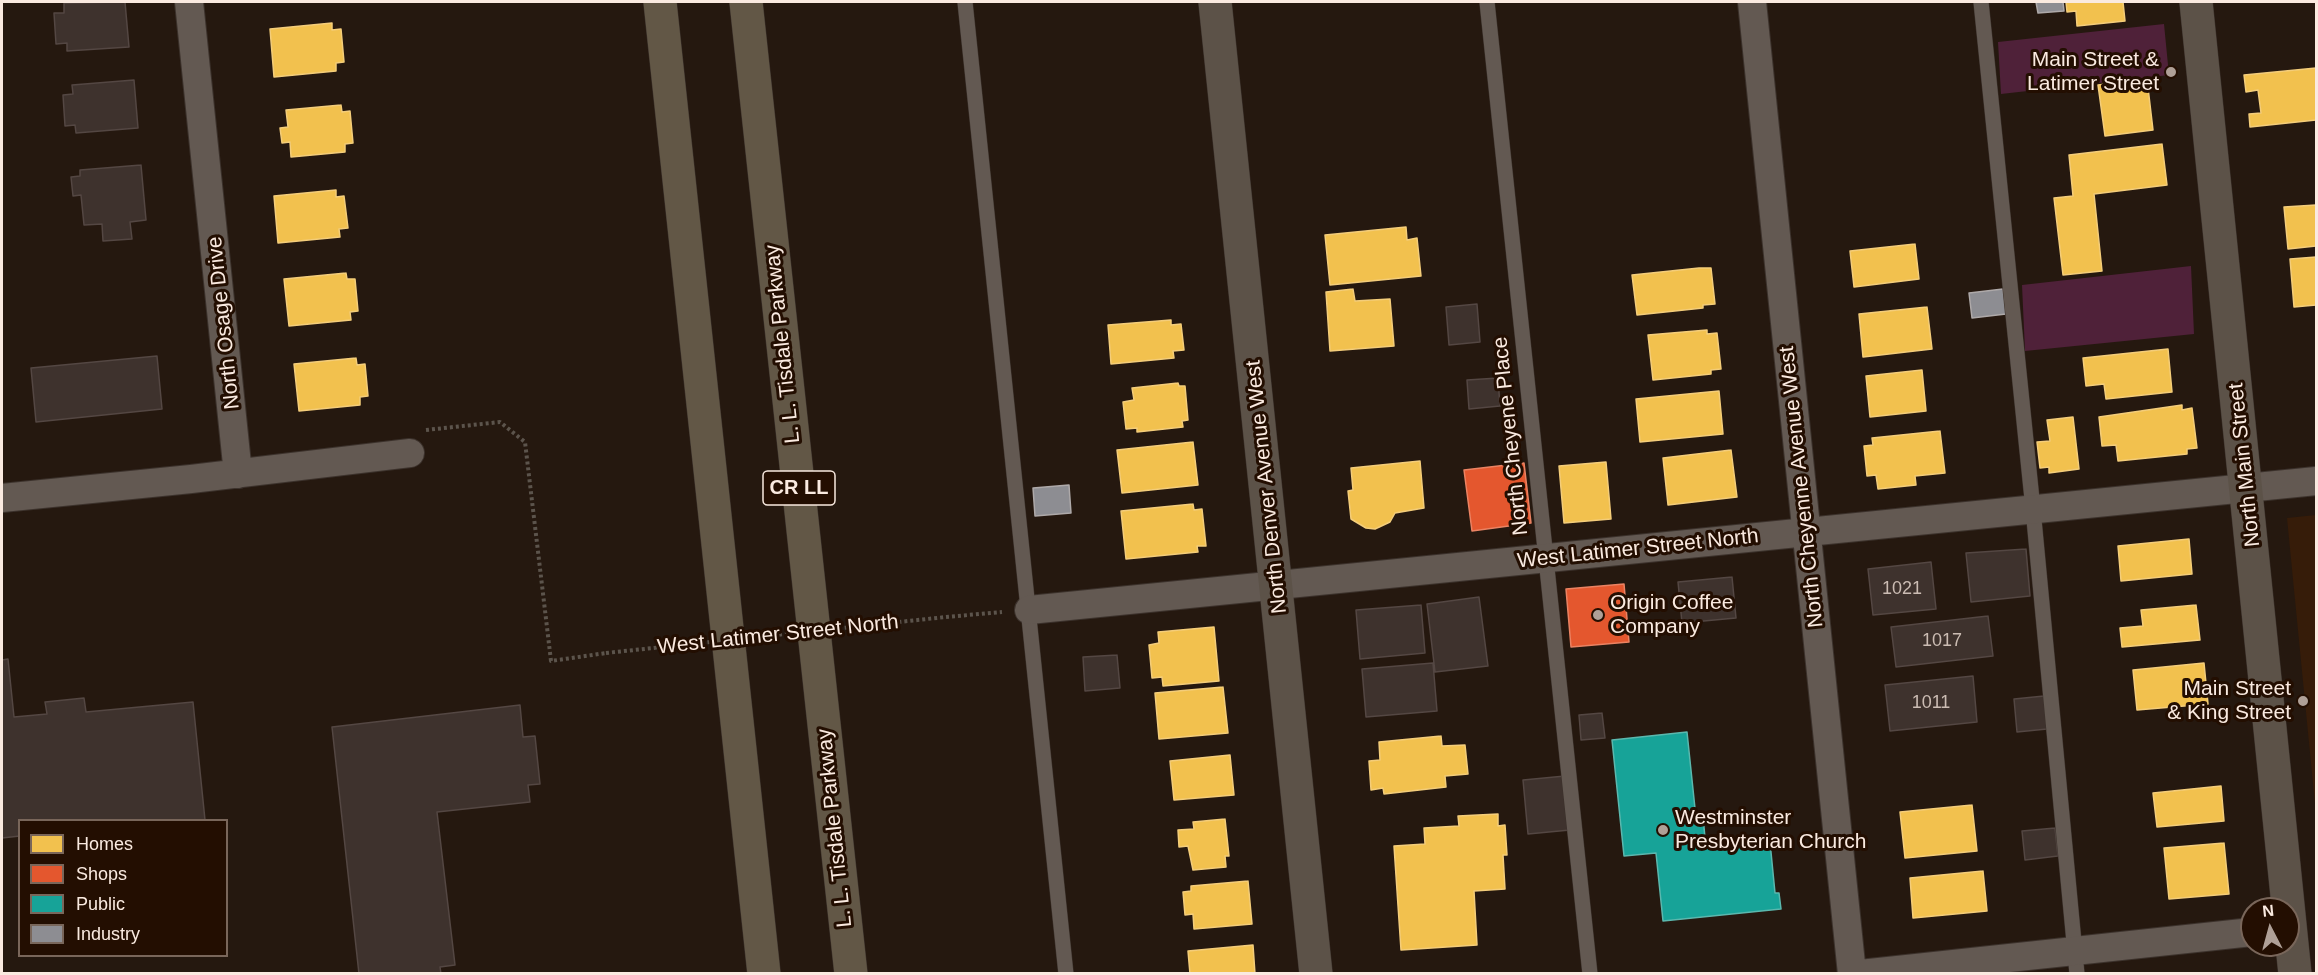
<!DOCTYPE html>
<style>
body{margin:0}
#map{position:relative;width:2318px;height:975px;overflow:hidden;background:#25180f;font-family:Helvetica,sans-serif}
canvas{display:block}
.frame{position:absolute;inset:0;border:3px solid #faeae0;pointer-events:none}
.legend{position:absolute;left:18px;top:819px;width:210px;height:138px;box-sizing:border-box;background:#230e01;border:2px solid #79665a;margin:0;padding:8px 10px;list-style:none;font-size:18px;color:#faeae0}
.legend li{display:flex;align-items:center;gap:12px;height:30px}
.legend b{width:30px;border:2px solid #79665a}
.north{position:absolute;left:2240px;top:897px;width:60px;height:60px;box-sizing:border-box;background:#230e01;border:2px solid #79665a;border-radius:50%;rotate:354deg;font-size:16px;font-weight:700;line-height:24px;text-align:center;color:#faeae0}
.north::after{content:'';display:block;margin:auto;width:21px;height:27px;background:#afa097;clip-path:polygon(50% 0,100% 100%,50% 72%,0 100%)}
</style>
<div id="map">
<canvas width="2318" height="975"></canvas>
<div class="frame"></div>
<ul class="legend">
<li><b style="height:16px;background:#f2c14e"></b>Homes</li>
<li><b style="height:16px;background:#e4572e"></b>Shops</li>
<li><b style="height:16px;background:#17a398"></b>Public</li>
<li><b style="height:16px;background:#8d8d92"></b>Industry</li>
</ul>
<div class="north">N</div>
</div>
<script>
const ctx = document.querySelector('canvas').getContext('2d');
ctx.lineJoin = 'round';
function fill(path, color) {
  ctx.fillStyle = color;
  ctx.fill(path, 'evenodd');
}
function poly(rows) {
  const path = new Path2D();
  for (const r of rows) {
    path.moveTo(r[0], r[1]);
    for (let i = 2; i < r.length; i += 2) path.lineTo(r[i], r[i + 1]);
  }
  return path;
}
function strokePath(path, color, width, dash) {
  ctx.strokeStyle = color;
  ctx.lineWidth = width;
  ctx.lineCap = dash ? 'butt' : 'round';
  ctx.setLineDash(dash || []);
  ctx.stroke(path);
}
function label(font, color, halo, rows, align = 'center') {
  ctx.font = font + ' Helvetica,sans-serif';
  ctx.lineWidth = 6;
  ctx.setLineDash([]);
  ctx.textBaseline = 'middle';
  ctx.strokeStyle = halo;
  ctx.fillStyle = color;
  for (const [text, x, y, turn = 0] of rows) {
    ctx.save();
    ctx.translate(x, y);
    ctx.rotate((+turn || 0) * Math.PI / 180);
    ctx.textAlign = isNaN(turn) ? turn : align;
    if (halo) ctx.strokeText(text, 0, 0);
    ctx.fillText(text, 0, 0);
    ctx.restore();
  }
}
fill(poly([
 [2316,515,2316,814,2287,518]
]), '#361c09');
fill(poly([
 [2164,24,2169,75,2001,94,1998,42],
 [2191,266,2194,334,2025,351,2022,285]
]), '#4f2139');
const homes = poly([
 [2066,2,2123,2,2125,21,2077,26,2076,11,2067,12,2066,2],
 [332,23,332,30,341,29,344,62,336,63,336,71,274,77,270,29,332,23],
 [2316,68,2316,120,2250,127,2249,114,2261,113,2258,90,2246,92,2244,75,2316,68],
 [2147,79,2153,130,2105,136,2098,85,2147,79],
 [341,105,342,112,350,111,353,143,345,144,345,152,291,157,290,142,282,143,280,128,288,127,286,110,341,105],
 [2162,144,2167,185,2094,194,2102,271,2063,275,2054,198,2073,196,2069,155,2162,144],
 [336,190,336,197,344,196,348,228,339,229,340,237,278,243,274,196,336,190],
 [2316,205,2316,246,2288,249,2284,207,2316,205],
 [1406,227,1407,240,1417,238,1421,276,1330,285,1325,235,1406,227],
 [1915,244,1919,279,1854,287,1850,251,1915,244],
 [2316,257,2316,305,2294,307,2290,259,2316,257],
 [1699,268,1711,268,1715,304,1703,305,1703,308,1637,315,1632,275,1699,268],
 [346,273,347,279,355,279,358,311,350,312,351,320,289,326,284,279,346,273],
 [1353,289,1355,301,1390,299,1394,346,1330,351,1326,292,1353,289],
 [1927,307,1932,349,1863,357,1859,314,1927,307],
 [1171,320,1171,325,1181,324,1184,350,1173,351,1174,358,1111,364,1108,325,1171,320],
 [1707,330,1707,334,1717,333,1721,369,1711,370,1711,374,1653,380,1648,335,1707,330],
 [2168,349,2172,392,2106,399,2104,384,2086,386,2083,358,2168,349],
 [356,358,357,365,365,364,368,396,360,397,360,405,299,411,294,364,356,358],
 [1922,370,1926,411,1870,417,1866,376,1922,370],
 [1178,383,1179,386,1185,386,1188,420,1182,421,1183,427,1137,432,1137,428,1126,429,1123,402,1134,400,1132,388,1178,383],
 [1719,391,1723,434,1640,442,1636,399,1719,391],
 [2182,405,2182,410,2192,408,2197,448,2187,449,2187,454,2118,461,2116,445,2102,446,2099,417,2182,405],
 [2073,417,2079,469,2049,473,2049,467,2040,468,2037,442,2050,441,2047,420,2073,417],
 [1940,431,1945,473,1915,476,1916,485,1878,489,1876,475,1867,476,1864,446,1873,445,1872,438,1940,431],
 [1193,442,1198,485,1122,493,1117,450,1193,442],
 [1731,450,1737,497,1668,505,1663,458,1731,450],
 [1420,461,1424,508,1395,513,1390,522,1375,529,1366,528,1351,519,1348,491,1353,490,1351,468,1420,461],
 [1606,462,1611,519,1564,523,1559,466,1606,462],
 [1193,504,1194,510,1202,509,1206,546,1197,546,1198,552,1126,559,1121,511,1193,504],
 [2189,539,2192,574,2121,581,2118,546,2189,539],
 [2196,605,2200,640,2122,647,2120,628,2143,626,2141,610,2196,605],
 [1214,627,1219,681,1163,686,1162,677,1152,678,1149,645,1159,643,1158,632,1214,627],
 [2204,663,2208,704,2137,710,2133,670,2204,663],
 [1223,687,1228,733,1159,739,1155,693,1223,687],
 [1441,736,1442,746,1465,745,1468,774,1445,776,1446,787,1384,794,1383,788,1371,790,1369,761,1380,760,1379,742,1441,736],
 [1230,755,1234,795,1174,800,1170,761,1230,755],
 [2221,786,2224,821,2157,827,2153,793,2221,786],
 [1972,805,1977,851,1905,858,1900,812,1972,805],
 [1498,814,1498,826,1505,825,1507,855,1503,855,1505,889,1474,891,1477,945,1401,950,1394,846,1425,844,1424,828,1459,826,1458,816,1498,814],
 [1225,819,1229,856,1225,856,1226,867,1193,870,1188,846,1179,847,1178,830,1194,829,1193,822,1225,819],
 [2224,843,2229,894,2169,899,2164,848,2224,843],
 [1983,871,1987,911,1913,918,1910,878,1983,871],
 [1248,881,1252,924,1194,929,1193,914,1185,915,1183,892,1191,891,1191,886,1248,881],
 [1253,945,1255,974,1190,974,1188,951,1253,945]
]);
fill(homes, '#f2c14e');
strokePath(homes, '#f4cd7a', 1.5);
const shops = poly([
 [1524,463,1531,523,1472,531,1464,470,1524,463],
 [1624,584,1629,642,1571,647,1566,589,1624,584]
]);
fill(shops, '#e4572e');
strokePath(shops, '#eb8363', 1.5);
const public = poly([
 [1687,732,1696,818,1703,817,1706,848,1770,842,1775,893,1779,893,1781,909,1663,921,1656,853,1624,856,1612,740,1687,732]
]);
fill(public, '#17a398');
strokePath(public, '#5bb8ae', 1.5);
const industry = poly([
 [2036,2,2063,2,2064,11,2038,13,2036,2],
 [2003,289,2006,314,1972,318,1969,293,2003,289],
 [1069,485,1071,513,1035,516,1033,488,1069,485]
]);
fill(industry, '#8d8d92');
strokePath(industry, '#aea9a9', 1.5);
const building = poly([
 [125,2,129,47,67,51,67,43,56,44,54,13,64,13,64,3,125,2],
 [134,80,138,128,76,133,75,125,65,126,63,95,73,94,72,85,134,80],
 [141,165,146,220,130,222,132,239,103,241,102,224,84,225,81,195,73,196,71,177,80,176,80,170,141,165],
 [1477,304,1480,342,1449,345,1446,307,1477,304],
 [157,356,162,409,36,422,31,368,157,356],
 [1498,378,1500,406,1469,409,1467,380,1498,378],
 [2026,549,2030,596,1971,602,1966,553,2026,549],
 [1931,562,1936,609,1873,615,1868,569,1931,562],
 [1732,577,1736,618,1682,623,1678,582,1732,577],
 [1479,597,1488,666,1435,672,1427,604,1479,597],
 [1421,605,1425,653,1360,659,1356,610,1421,605],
 [1988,616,1993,656,1896,667,1891,627,1988,616],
 [1117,655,1120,688,1085,691,1083,657,1117,655],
 [8,659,14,717,47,714,45,702,84,698,86,712,193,702,205,820,20,820,20,836,2,838,2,660,8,659],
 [1433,663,1437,711,1366,717,1362,669,1433,663],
 [1973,676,1977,722,1890,731,1885,685,1973,676],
 [2044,696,2047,729,2017,732,2014,699,2044,696],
 [520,705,523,737,535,736,540,784,528,785,530,802,437,812,455,965,440,967,441,974,359,974,332,727,520,705],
 [1602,713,1605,738,1581,740,1579,715,1602,713],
 [1565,776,1570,830,1528,834,1523,780,1565,776],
 [2055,828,2058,856,2025,860,2022,831,2055,828]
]);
fill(building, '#3e322d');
strokePath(building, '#544743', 1.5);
const lane = poly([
 [965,2,1066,974],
 [1487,2,1590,974],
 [1981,2,2033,509,2077,974]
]);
const street = poly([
 [189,2,238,474],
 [1752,2,1852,974],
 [2,498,191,479,410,453],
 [1029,610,2316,481],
 [1860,974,2252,932]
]);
const secondary = poly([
 [1215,2,1316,974],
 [2196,2,2295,974]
]);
const highway = poly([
 [660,2,764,974],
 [746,2,851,974]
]);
strokePath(lane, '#3c322c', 16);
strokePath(street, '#3c322c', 30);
strokePath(secondary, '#3c322c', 34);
strokePath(highway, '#3c322c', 34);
strokePath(poly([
 [426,430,500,422,525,442,551,661,606,653],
 [946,617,1002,612]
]), '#5c544c', 4, [3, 3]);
strokePath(lane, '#635952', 15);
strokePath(street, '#635952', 28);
strokePath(secondary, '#5c5248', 33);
strokePath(highway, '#625746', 33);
strokePath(poly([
 [606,653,946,617]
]), '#5c544c', 4, [3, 3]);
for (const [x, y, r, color] of [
 [2171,72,6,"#afa097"],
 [1598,615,6,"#afa097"],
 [2303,701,6,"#afa097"],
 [1663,830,6,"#afa097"]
]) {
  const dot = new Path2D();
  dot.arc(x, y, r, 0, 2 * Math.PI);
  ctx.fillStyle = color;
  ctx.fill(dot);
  strokePath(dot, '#230e01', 2);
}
label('18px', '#cbbcb3', null, [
 ["1021",1902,589],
 ["1017",1942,641],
 ["1011",1931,703]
]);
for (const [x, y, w] of [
 [799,488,72]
]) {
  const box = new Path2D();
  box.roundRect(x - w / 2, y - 17, w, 34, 4.5);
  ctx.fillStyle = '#230e01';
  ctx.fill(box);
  strokePath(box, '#faeae0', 1.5);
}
label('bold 20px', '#faeae0', null, [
 ["CR LL",799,488]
]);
label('21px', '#faeae0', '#230e01', [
 ["Main Street &",2159,60],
 ["Latimer Street",2159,84],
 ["Origin Coffee",1610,603,"left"],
 ["Company",1610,627,"left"],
 ["Main Street",2291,689],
 ["& King Street",2291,713],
 ["Westminster",1675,818,"left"],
 ["Presbyterian Church",1675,842,"left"]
], 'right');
label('21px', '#faeae0', '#230e01', [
 ["North Osage Drive",224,323,-96],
 ["L. L. Tisdale Parkway",783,344,-96],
 ["North Cheyene Place",1511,436,-96],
 ["North Main Street",2245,465,-96],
 ["North Denver Avenue West",1267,487,-96],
 ["North Cheyenne Avenue West",1802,487,-96],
 ["West Latimer Street North",1638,549,-6],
 ["West Latimer Street North",778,635,-6],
 ["L. L. Tisdale Parkway",835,828,-96]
]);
</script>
